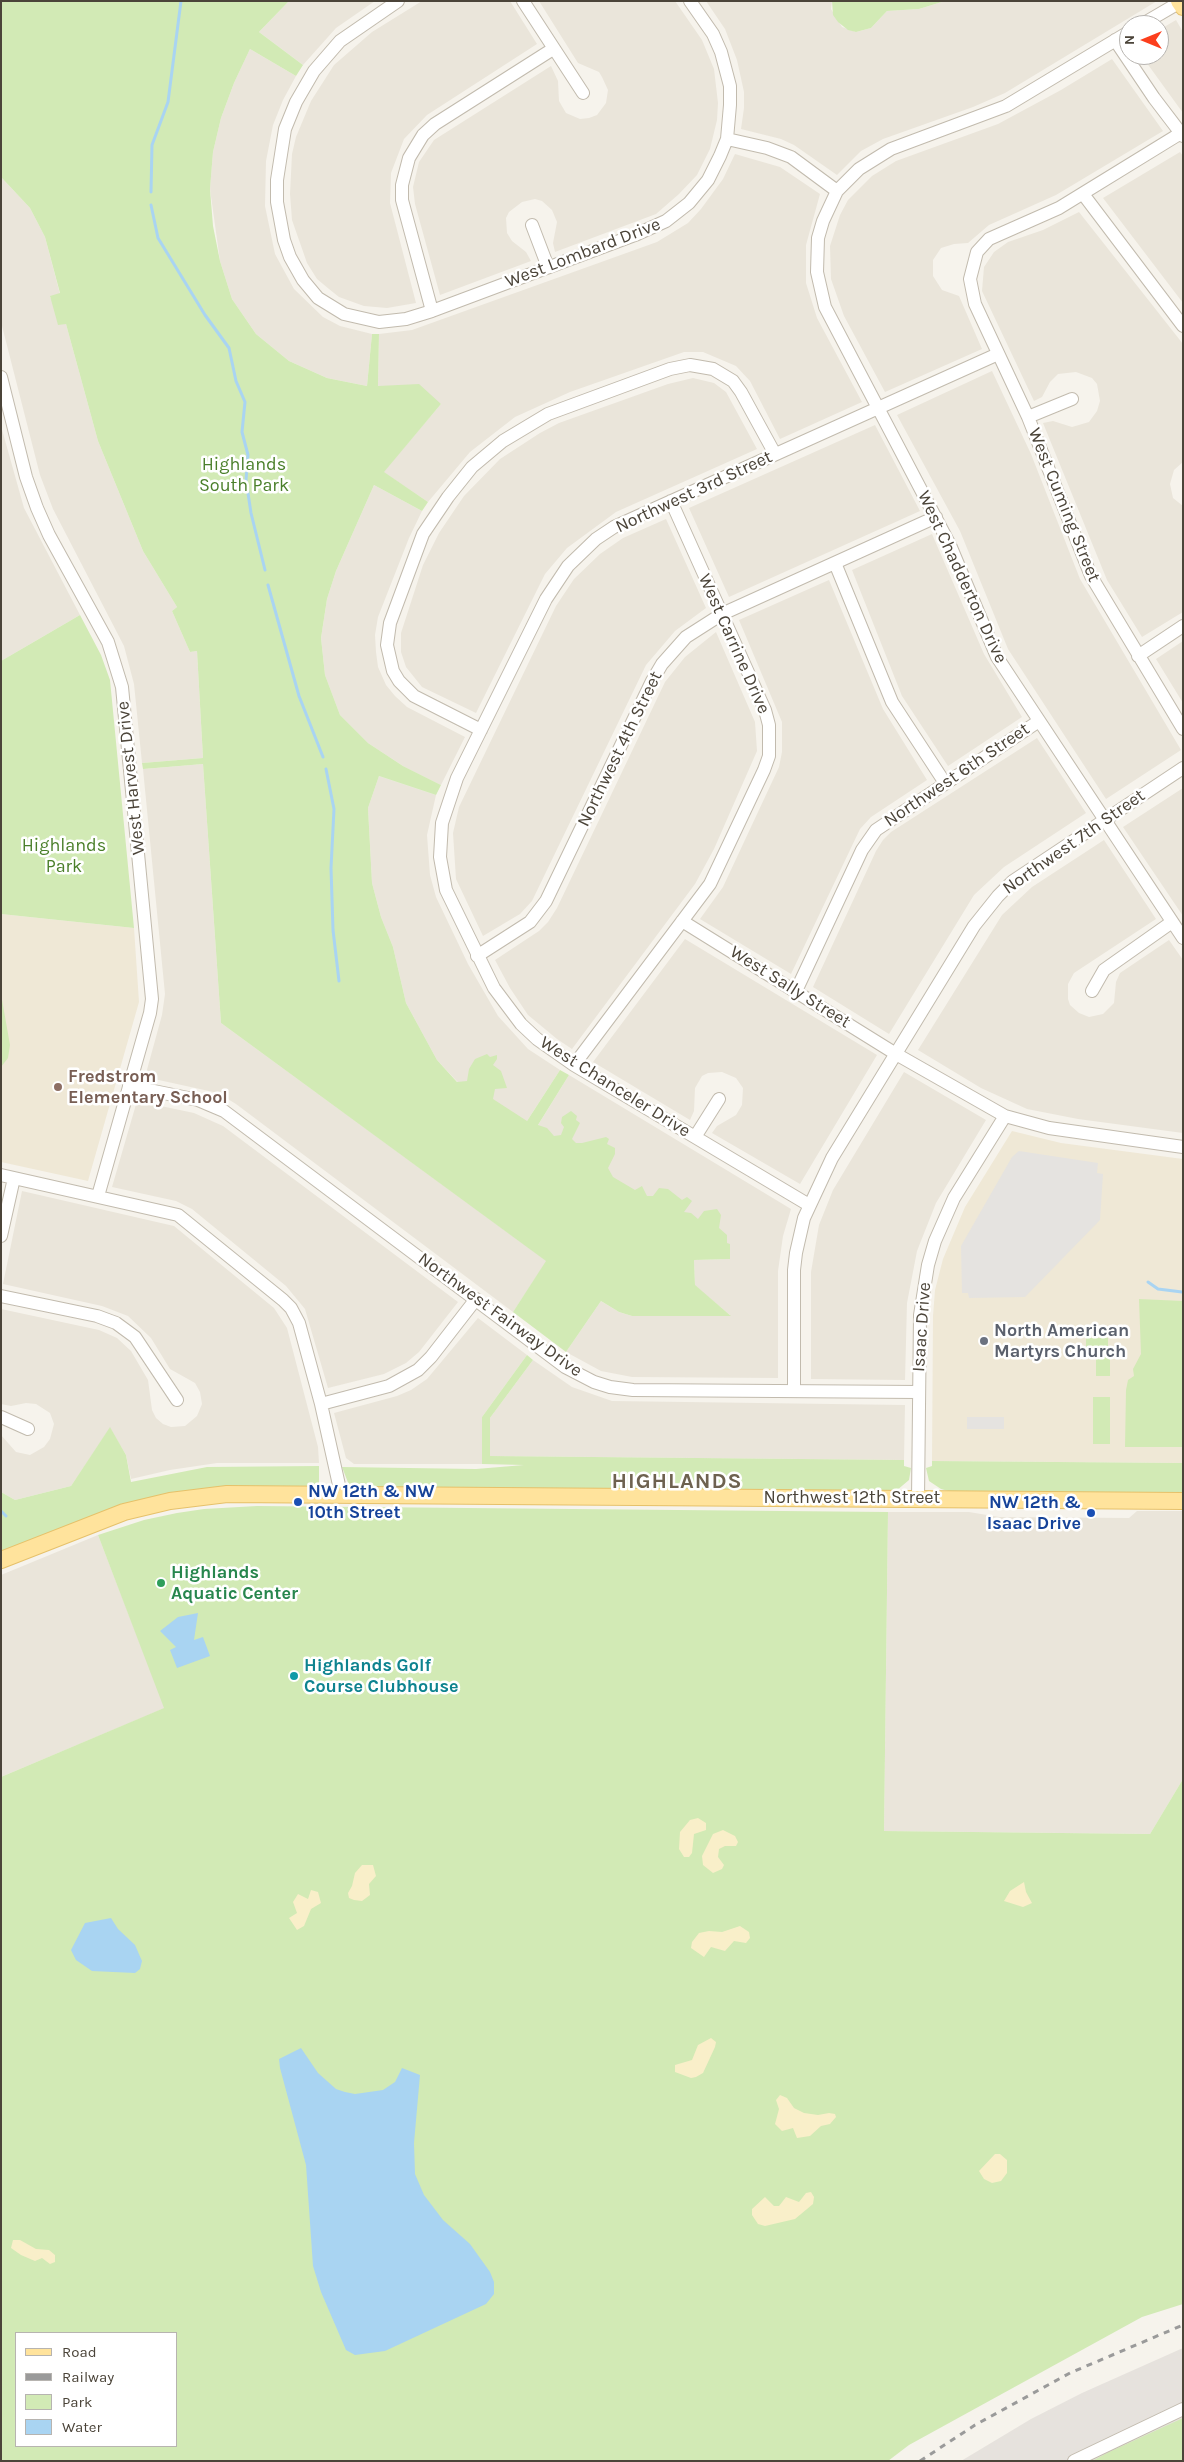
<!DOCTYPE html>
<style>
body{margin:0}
#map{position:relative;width:1184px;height:2462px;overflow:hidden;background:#f6f3ec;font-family:Karla,sans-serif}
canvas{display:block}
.frame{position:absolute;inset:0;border:2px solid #4b4439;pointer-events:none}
.legend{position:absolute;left:15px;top:2332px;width:162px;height:115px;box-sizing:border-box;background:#fff;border:1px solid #b7b4b0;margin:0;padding:6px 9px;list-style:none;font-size:15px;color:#4b4439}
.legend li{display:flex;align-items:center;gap:10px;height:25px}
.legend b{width:25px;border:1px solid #b7b4b0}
.north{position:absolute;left:1119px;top:15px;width:50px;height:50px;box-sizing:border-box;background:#fff;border:1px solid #b7b4b0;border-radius:50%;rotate:270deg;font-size:14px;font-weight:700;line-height:20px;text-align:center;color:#4b4439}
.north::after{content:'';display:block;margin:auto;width:18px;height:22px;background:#fc3f1d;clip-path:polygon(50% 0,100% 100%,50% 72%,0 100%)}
</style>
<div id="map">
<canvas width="1184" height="2462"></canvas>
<div class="frame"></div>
<ul class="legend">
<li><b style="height:6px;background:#ffe39c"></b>Road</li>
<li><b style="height:6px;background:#9a9a9a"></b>Railway</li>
<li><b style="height:14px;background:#d2eab5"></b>Park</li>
<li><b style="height:14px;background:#a9d4f2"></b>Water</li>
</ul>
<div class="north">N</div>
</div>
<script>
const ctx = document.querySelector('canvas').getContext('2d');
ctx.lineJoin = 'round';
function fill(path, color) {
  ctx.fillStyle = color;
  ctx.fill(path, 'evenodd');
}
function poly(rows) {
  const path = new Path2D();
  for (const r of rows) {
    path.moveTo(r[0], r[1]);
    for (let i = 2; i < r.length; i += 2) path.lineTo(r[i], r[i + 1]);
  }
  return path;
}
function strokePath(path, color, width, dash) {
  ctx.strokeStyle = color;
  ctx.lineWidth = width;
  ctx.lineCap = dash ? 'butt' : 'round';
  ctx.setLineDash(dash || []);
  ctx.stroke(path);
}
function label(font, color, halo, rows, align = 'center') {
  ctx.font = font + ' Karla,sans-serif';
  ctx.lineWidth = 5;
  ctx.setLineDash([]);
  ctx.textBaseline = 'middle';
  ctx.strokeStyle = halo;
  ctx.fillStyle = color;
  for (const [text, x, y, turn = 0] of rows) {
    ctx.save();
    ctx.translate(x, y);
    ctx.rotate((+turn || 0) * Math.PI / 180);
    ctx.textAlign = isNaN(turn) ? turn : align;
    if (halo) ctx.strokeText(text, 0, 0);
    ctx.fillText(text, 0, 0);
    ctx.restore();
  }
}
fill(poly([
 [289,1,375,1,336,28,303,65,259,32],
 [422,1,510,1,537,44,427,115,404,139,391,173,390,203,416,303,387,308,364,306,339,297,329,289,317,279,307,263,292,220,290,194,292,154,296,137,311,101,334,65,372,32],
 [539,1,675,1,702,40,714,69,718,103,717,120,710,149,697,175,679,194,656,214,555,252,553,243,557,222,552,210,542,201,535,199,522,202,509,212,506,218,507,233,512,241,526,252,531,261,440,295,415,204,413,187,419,162,434,140,551,66,558,81,559,101,566,113,580,119,589,118,597,115,606,103,608,90,602,77,599,72,578,63],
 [706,1,832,1,831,9,842,27,856,32,871,28,887,11,919,9,945,1,1157,1,1005,93,973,107,883,139,861,151,837,175,794,145,781,139,741,129,744,108,744,92,737,60,725,29],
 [1176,20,1183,32,1183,113,1141,55,1159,55,1159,30],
 [250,49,296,76,283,100,273,125,266,161,265,206,275,254,294,289,323,317,340,326,372,334,367,386,327,378,289,361,256,334,232,299,220,261,210,189,213,152,221,118,234,83],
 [1112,59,1163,131,1056,195,989,225,968,243,954,244,941,248,933,260,933,276,942,290,959,296,982,349,885,392,844,316,831,279,830,246,840,215,848,200,872,176,896,161,998,124,1061,90],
 [1180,152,1183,156,1183,303,1103,198],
 [735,154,780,167,820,194,806,245,806,283,817,318,862,402,780,439,750,381,736,366,703,352,684,352,570,392,515,417,470,452,428,502,383,472,441,404,378,386,379,334,412,330,657,242,688,223,701,209,723,179],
 [1,177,30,208,45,237,60,294,50,297,66,324,98,441,143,551,177,607,172,611,190,652,197,651,203,758,142,763,134,684,124,646,53,509,40,475,1,322],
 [1079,212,1183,344,1183,462,1174,470,1170,484,1173,498,1183,506,1183,612,1142,637,1107,580,1043,423,1053,421,1072,427,1089,422,1097,411,1100,401,1097,384,1092,378,1076,372,1058,374,1050,382,1042,397,1034,401,982,291,984,267,994,252,1008,242,1043,230],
 [992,371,1031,454,1080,579,1181,750,1106,799,1008,649,960,531,897,415],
 [693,378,714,383,726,392,757,449,616,512,567,548,545,574,476,713,422,687,406,667,401,652,401,633,423,565,439,533,464,496,500,459,540,433,559,423,668,384],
 [875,425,920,511,729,597,689,508],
 [1,426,24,508,80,615,1,661],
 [374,485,422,511,409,538,378,617,375,635,376,652,378,667,386,685,395,696,407,707,465,737,441,785,403,766,368,743,340,715,325,675,321,638,327,599,336,571],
 [666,519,706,608,675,631,646,665,532,901,520,914,483,936,456,879,453,833,459,807,556,606,574,579,600,554,623,538],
 [932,534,984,654,1022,717,948,766,902,696,852,570],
 [829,580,883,709,927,780,871,817,860,829,791,974,700,919,723,887,779,767,782,752,782,722,739,620],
 [716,632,755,722,757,751,714,849,695,884,572,1049,557,1039,528,1015,510,988,495,960,539,931,548,922,557,908,665,682,685,657],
 [1183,641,1183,703,1156,659],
 [1037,738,1086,813,1004,867,974,895,889,1034,813,987,876,851,883,840,891,832],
 [203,764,221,1023,547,1261,513,1312,236,1104,218,1093,145,1077,162,1015,165,994,143,769],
 [379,776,436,795,427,835,430,875,436,897,468,964,498,1016,528,1049,560,1070,525,1124,465,1090,437,1060,406,1003,393,947,381,917,372,883,368,808],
 [1183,788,1183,916,1123,827],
 [1104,840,1156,919,1074,973,1068,984,1068,999,1070,1005,1079,1013,1089,1017,1103,1014,1114,1003,1116,982,1120,973,1169,940,1183,960,1183,1133,1078,1119,1027,1109,981,1088,918,1050,1002,915,1032,887],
 [685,939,877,1055,800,1184,712,1133,717,1126,736,1115,742,1105,743,1088,736,1078,722,1072,708,1073,702,1076,695,1088,694,1111,690,1120,593,1062],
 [904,1072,986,1120,936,1203,917,1251,907,1303,905,1380,811,1379,811,1272,819,1225,833,1190],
 [569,1075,791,1209,783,1236,778,1271,778,1378,632,1377,601,1371,566,1352,601,1301,619,1312,632,1316,730,1315,695,1286,694,1260,730,1259,730,1244,718,1244,535,1130],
 [137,1101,194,1113,223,1126,458,1302,419,1352,406,1363,384,1374,328,1388,305,1309,286,1286,192,1209,176,1201,112,1187],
 [22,1191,174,1226,274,1308,287,1328,318,1447,319,1463,217,1463,170,1470,131,1479,126,1455,110,1428,71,1486,15,1500,1,1492,1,1435,16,1452,30,1455,44,1447,50,1439,54,1424,50,1413,36,1404,26,1403,11,1406,1,1404,1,1309,99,1330,117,1338,131,1351,148,1380,152,1410,156,1418,163,1424,171,1427,185,1426,197,1416,202,1404,200,1392,195,1383,170,1369,151,1338,128,1316,102,1306,3,1284],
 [478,1318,527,1355,482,1417,482,1464,354,1464,346,1458,334,1413,397,1396,411,1390,427,1379],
 [533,1360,572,1387,612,1401,905,1405,904,1460,490,1456,490,1418],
 [1137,1511,1183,1511,1183,1779,1150,1834,884,1831,888,1512,969,1512,999,1517,1129,1518],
 [98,1535,165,1708,1,1777,1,1575]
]), '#eae5da');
fill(poly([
 [1183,2348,1183,2435,1127,2461,961,2461,1031,2419,1082,2393]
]), '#e6e2dd');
fill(poly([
 [1,914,134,928,139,1002,88,1181,1,1162],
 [1012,1131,1061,1143,1183,1159,1183,1463,932,1461,933,1316,935,1290,943,1259,965,1207]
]), '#efe8d6');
fill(poly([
 [1,1,289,1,259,32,303,65,296,76,250,49,234,83,221,118,213,152,210,189,213,226,220,261,232,299,256,334,289,361,327,378,367,386,372,334,379,334,378,386,419,384,441,404,384,472,428,502,422,511,374,485,336,571,327,599,321,638,325,675,340,715,368,743,403,766,441,785,436,795,379,776,368,808,372,883,381,917,393,947,406,1003,437,1060,457,1082,467,1081,469,1069,475,1059,487,1054,490,1057,497,1055,497,1059,493,1065,501,1071,507,1088,495,1089,493,1099,527,1121,560,1070,569,1075,538,1125,547,1128,554,1136,561,1135,564,1127,561,1123,562,1117,571,1111,577,1116,576,1120,580,1123,572,1139,576,1143,582,1143,606,1137,609,1139,607,1144,615,1148,615,1154,608,1168,613,1177,635,1190,642,1186,647,1196,653,1196,659,1188,668,1189,682,1200,687,1197,692,1201,684,1212,691,1213,698,1219,704,1211,717,1209,721,1215,719,1228,727,1235,727,1243,730,1244,730,1259,694,1260,695,1285,731,1316,632,1316,619,1312,601,1301,566,1352,513,1312,546,1261,221,1023,203,764,143,769,142,763,203,758,197,651,190,652,172,611,177,607,143,551,98,441,66,324,58,325,50,296,60,293,45,237,30,208,1,177],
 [832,1,945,1,919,9,887,11,871,28,856,32,848,30,838,22,833,15],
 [80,615,101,655,110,680,134,928,1,914,1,661],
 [1,994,10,1045,8,1058,1,1067],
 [1139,1299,1183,1301,1183,1447,1125,1447,1126,1390,1128,1380,1134,1376,1133,1369,1141,1354],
 [1086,1338,1108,1338,1108,1352,1086,1352],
 [527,1355,533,1360,490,1418,490,1456,904,1460,904,1466,911,1468,909,1480,896,1491,352,1487,349,1485,342,1467,476,1469,524,1465,482,1464,482,1417],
 [1096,1357,1110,1357,1110,1376,1096,1376],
 [1093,1397,1110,1397,1110,1444,1093,1444],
 [110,1427,126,1455,131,1482,207,1467,319,1466,319,1488,240,1488,1,1554,1,1492,15,1500,71,1486],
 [932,1461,1183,1463,1183,1494,952,1492,941,1489,929,1481,926,1468,932,1466],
 [257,1506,888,1512,884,1831,1150,1834,1183,1779,1183,2304,1142,2317,909,2445,888,2461,1,2461,1,1777,164,1708,98,1535,144,1520,177,1513,204,1509],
 [16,2333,176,2333,176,2446,16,2446],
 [1183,2418,1183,2461,1092,2461,1109,2452]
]), '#d2eab5');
fill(poly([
 [698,1818,706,1823,706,1830,694,1834,692,1853,689,1857,684,1857,679,1849,680,1832,690,1820],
 [723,1830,735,1836,738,1842,736,1846,725,1846,719,1849,718,1857,724,1865,722,1869,713,1873,703,1865,702,1856,713,1834],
 [362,1865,373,1865,376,1876,369,1884,370,1895,362,1901,354,1900,349,1898,348,1893,352,1886,355,1873],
 [1024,1882,1026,1892,1032,1903,1023,1907,1004,1901,1010,1891],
 [311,1890,318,1892,321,1903,311,1909,304,1926,297,1930,289,1918,297,1913,293,1902,298,1894,308,1899],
 [740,1926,749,1932,750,1938,746,1943,734,1941,725,1951,711,1947,704,1957,691,1948,692,1942,699,1933,709,1931,722,1932],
 [711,2038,716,2042,715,2047,703,2073,696,2077,691,2078,675,2072,675,2065,692,2060,698,2045],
 [780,2095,787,2098,794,2108,804,2113,818,2115,829,2113,835,2114,836,2117,830,2124,821,2126,810,2136,797,2138,793,2128,782,2131,775,2124,779,2109,776,2100],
 [995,2154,1000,2154,1007,2160,1007,2173,1001,2181,992,2183,984,2179,979,2171],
 [811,2192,814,2197,813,2204,795,2219,765,2226,758,2224,752,2215,752,2209,765,2197,774,2206,779,2206,786,2197,799,2202,806,2193],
 [13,2240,20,2240,36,2249,49,2250,55,2255,55,2262,50,2264,42,2258,35,2261,21,2255,11,2248]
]), '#f9efc9');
fill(poly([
 [1019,1151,1098,1163,1097,1173,1103,1174,1100,1220,1025,1297,969,1298,968,1293,962,1293,961,1246,1012,1157],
 [967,1417,1004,1417,1004,1429,967,1429]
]), '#e5e3e0');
fill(poly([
 [198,1613,194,1640,203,1637,210,1656,177,1668,170,1650,176,1647,160,1631,178,1617],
 [111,1918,118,1929,135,1945,142,1961,140,1969,135,1973,92,1971,76,1960,71,1950,85,1923],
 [301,2048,318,2073,336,2089,345,2092,355,2094,383,2090,395,2082,402,2068,420,2075,414,2143,415,2174,424,2195,443,2220,470,2244,490,2272,494,2282,494,2294,486,2304,385,2351,355,2355,346,2350,321,2292,313,2266,306,2165,280,2068,279,2059]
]), '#a9d4f2');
strokePath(poly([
 [151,192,152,145,168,102,181,1],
 [151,205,158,238,205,315,229,348,236,381,245,402,242,432,248,455,246,480,251,513,265,570],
 [268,585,299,696,323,757],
 [326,769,334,809,331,868,333,930,339,981],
 [1148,1282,1158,1289,1182,1292],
 [1,1511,6,1516]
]), '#a9d4f2', 3);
const minor = poly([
 [398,1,340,41,314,71,296,102,285,129,277,180,277,202,284,240,290,257,303,280,318,298,344,314,379,322,406,319,432,311,635,235,666,221,689,203,708,180,720,156,727,139,730,105,730,86,721,52,713,34,690,1],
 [523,1,583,93],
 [1141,25,1182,1],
 [1129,32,1006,106,891,149,859,169,837,191,823,221,818,238,817,272,825,307,950,545,997,657,1183,938],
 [1115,40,1154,98,1183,136],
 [1181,133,1059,208,989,239,977,252,970,279,975,304,1028,417,1091,576,1183,729],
 [727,139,767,148,791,157,837,191],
 [1083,194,1183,326],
 [532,225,548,267],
 [432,311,402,200,402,185,409,158,423,135,435,124,553,49],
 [1,377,26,477,37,508,49,535,108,642,122,687,152,999,150,1013,98,1196],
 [1028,417,1072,399],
 [835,563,892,702,945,783],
 [1138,656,1183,626],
 [481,730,414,696,399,681,393,671,387,645,390,623,423,534,448,497,472,467,503,441,548,414,670,369,690,365,713,369,733,381,741,392,775,454],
 [682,921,896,1054,1005,1116,1049,1128,1183,1147],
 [477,956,530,922,546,901,652,681,662,664,686,637,722,614,936,517],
 [796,991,862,850,876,830,1039,721],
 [1092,991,1104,970,1172,922],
 [574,1065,710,884,764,770,769,756,769,725,765,710,671,501],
 [129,1086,198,1100,224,1111,565,1367,594,1382,610,1387,633,1390,919,1392],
 [695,1137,719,1099],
 [1,1175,178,1215,283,1300,291,1308,299,1323,321,1404,341,1494],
 [809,1205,574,1065,537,1039,521,1024,494,988,446,890,440,857,442,823,457,778,546,599,568,566,596,539,614,527,998,354],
 [1,1236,14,1178],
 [1,1296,97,1316,116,1323,135,1337,177,1400],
 [794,1391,794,1270,796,1253,804,1218,832,1158,974,926,998,896,1013,881,1183,768],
 [321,1404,389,1386,418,1370,431,1357,476,1299],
 [1,1417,28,1429],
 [918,1499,920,1315,928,1265,935,1241,954,1198,1005,1116],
 [1074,2461,1183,2409]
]);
const major = poly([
 [1179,1,1183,7],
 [1,1560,124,1512,170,1501,227,1494,1183,1501]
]);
strokePath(minor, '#c2bbae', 14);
strokePath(major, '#e6c16a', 18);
strokePath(minor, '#fff', 12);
strokePath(major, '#ffe39c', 16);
strokePath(poly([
 [920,2461,975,2425,1070,2373,1183,2325]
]), '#9a9a9a', 3, [6, 6]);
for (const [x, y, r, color] of [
 [58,1087,5,"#8d6e63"],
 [984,1341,5,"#6b7280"],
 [298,1502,5,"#1a4fb4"],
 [1091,1513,5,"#1a4fb4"],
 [161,1583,5,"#2e9e5b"],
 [294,1676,5,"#0f9aa8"]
]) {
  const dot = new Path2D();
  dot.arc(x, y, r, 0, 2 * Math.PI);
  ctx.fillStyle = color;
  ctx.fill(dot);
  strokePath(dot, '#fff', 2);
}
label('18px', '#4b4439', '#fff', [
 ["West Lombard Drive",583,253,-21],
 ["Northwest 3rd Street",694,492,-25],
 ["West Cuming Street",1064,505,68],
 ["West Chadderton Drive",962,577,65],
 ["West Carrine Drive",734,644,66],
 ["Northwest 4th Street",620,749,-64],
 ["Northwest 6th Street",957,775,-34],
 ["West Harvest Drive",131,778,-96],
 ["Northwest 7th Street",1074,842,-35],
 ["West Sally Street",790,987,32],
 ["West Chanceler Drive",615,1087,32],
 ["Northwest Fairway Drive",500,1315,36],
 ["Isaac Drive",922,1327,-86],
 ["Northwest 12th Street",852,1498]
]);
label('18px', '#4a7f2a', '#fff', [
 ["Highlands",244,465],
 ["South Park",244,486],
 ["Highlands",64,846],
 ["Park",64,867]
]);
label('bold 18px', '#785e54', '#fff', [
 ["Fredstrom",68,1077],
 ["Elementary School",68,1098]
], 'left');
label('bold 18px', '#5b616d', '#fff', [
 ["North American",994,1331],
 ["Martyrs Church",994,1352]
], 'left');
label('bold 18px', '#164399', '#fff', [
 ["NW 12th & NW",308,1492],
 ["10th Street",308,1513],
 ["NW 12th &",1081,1503,"right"],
 ["Isaac Drive",1081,1524,"right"]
], 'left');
label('bold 18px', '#27864d', '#fff', [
 ["Highlands",171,1573],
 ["Aquatic Center",171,1594]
], 'left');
label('bold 18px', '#0d838f', '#fff', [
 ["Highlands Golf",304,1666],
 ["Course Clubhouse",304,1687]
], 'left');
ctx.letterSpacing = '1px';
label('bold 22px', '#6e6250', '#fff', [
 ["HIGHLANDS",677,1482]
]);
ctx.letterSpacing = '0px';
</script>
